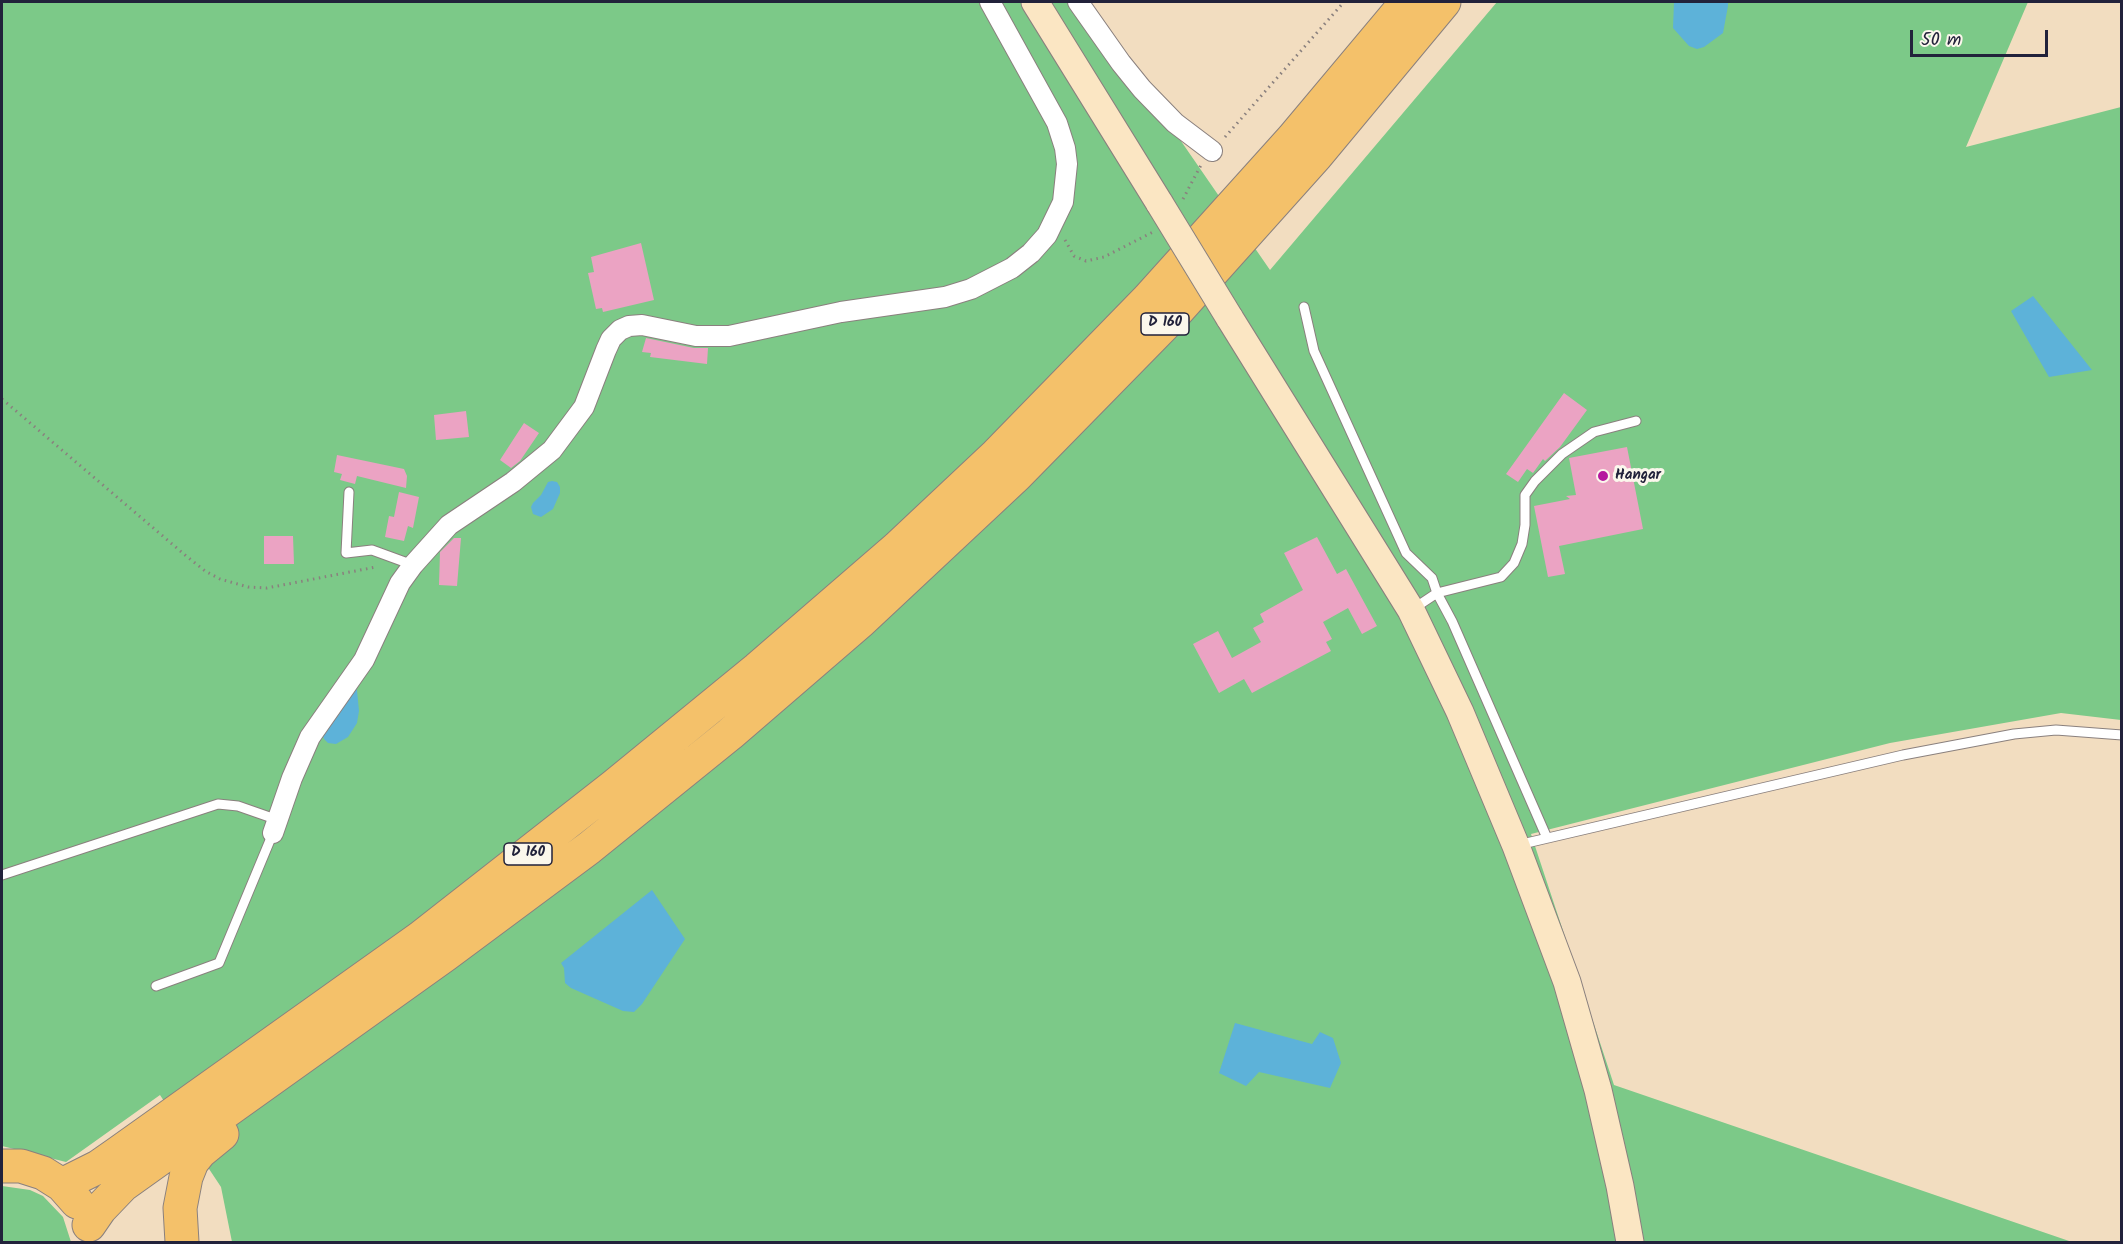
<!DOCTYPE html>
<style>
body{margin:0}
#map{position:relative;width:2123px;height:1244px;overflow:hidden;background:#f2ddc0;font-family:Kalam,sans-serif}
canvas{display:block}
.frame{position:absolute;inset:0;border:3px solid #22223b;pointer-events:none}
.scale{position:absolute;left:1910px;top:30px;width:138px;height:27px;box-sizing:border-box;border:3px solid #22223b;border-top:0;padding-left:8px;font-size:18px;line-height:21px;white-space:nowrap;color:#22223b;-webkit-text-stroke:4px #fbf7ec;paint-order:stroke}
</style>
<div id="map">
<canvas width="2123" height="1244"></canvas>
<div class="frame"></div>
<div class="scale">50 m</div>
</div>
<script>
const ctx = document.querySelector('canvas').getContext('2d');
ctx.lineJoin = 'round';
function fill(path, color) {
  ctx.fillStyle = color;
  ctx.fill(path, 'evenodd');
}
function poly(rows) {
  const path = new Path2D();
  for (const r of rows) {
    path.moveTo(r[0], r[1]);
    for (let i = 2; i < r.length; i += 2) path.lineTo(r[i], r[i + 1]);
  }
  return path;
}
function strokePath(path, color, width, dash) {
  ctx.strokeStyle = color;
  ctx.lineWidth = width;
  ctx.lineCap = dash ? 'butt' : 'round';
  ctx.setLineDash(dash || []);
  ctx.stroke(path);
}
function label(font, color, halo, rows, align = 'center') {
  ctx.font = font + ' Kalam,sans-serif';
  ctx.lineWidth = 6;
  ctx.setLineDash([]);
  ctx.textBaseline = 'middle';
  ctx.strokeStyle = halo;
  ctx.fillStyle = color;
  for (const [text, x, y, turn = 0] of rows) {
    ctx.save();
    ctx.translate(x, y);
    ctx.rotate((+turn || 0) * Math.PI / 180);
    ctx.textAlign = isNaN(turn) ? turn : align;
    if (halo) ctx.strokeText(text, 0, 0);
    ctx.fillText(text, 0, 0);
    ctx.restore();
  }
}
fill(poly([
 [2,2,1085,2,1270,270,1497,2,2028,2,1966,147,2121,107,2121,720,2061,713,1890,743,1531,834,1614,1085,2072,1242,232,1242,221,1187,160,1095,66,1162,2,1146],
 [2,1186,30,1190,43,1196,63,1217,71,1242,2,1242]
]), '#7cc988');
fill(poly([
 [1674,2,1728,2,1728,6,1723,33,1704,47,1697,49,1689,46,1673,28],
 [2033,296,2092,370,2049,377,2011,311],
 [552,481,557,482,560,487,560,493,553,509,541,517,533,514,531,507,533,503,541,495,548,482],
 [356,680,359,711,357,723,348,737,336,744,328,743,324,739,321,730],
 [652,890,685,939,642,1004,634,1012,623,1011,571,988,565,983,564,968,561,963],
 [1235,1023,1312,1044,1320,1032,1333,1038,1341,1063,1330,1088,1259,1072,1246,1086,1219,1073]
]), '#5db2d9');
fill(poly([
 [641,243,654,300,603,312,602,308,596,309,588,273,594,272,591,257],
 [646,338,694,348,708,348,707,364,650,357,651,353,642,352],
 [1564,393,1587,410,1560,447,1545,461,1543,459,1533,473,1527,469,1518,482,1506,474],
 [466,411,469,437,436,440,434,415],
 [524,423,539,433,520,461,511,468,500,460],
 [1627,447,1643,529,1559,546,1565,574,1548,577,1534,506,1570,499,1566,496,1576,495,1569,458],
 [337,455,404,469,407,476,406,488,357,476,355,484,340,480,342,474,334,472],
 [399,492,419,497,413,528,408,526,404,541,385,537,389,516,394,517],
 [264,536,293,536,294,564,264,564],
 [1317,537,1337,574,1346,569,1377,626,1362,634,1348,608,1323,622,1332,639,1326,642,1331,651,1252,693,1244,679,1219,693,1193,644,1218,631,1232,658,1261,642,1253,628,1264,622,1260,614,1303,590,1284,553],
 [454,538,461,538,457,586,439,585,440,552]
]), '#eba3c3');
const lane = poly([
 [1304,307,1314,351,1406,553,1432,578,1437,593,1452,621,1547,838],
 [349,492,346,553,372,550,413,565],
 [1413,609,1437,593,1501,577,1514,563,1522,544,1525,525,1525,495,1535,481,1562,454,1594,432,1636,421],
 [1518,845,1903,755,2014,734,2056,730,2122,735],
 [2,875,218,804,238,806,278,820],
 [156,986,219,963,273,833]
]);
const street = poly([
 [1078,2,1121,63,1142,89,1175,123,1212,151],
 [273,833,292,778,310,737,364,660,400,583,413,565,449,525,513,482,552,450,584,407,606,350,611,339,620,330,629,326,642,325,696,336,729,336,841,312,945,297,971,289,1012,268,1031,253,1047,235,1063,202,1067,164,1065,148,1057,123,990,2]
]);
const secondary = poly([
 [1035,2,1160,204],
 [1229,317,1411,610,1460,712,1516,846,1567,982,1598,1090,1620,1186,1630,1242]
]);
const highway = poly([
 [2,1166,21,1166,43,1173,62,1185,77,1202],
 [62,1185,98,1167,118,1153,420,938,614,786,757,669,897,548,996,455,1148,299,1293,138,1407,2],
 [89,1225,100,1209,123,1185,445,955,589,848,730,734,861,621,1016,476,1169,320,1316,156,1444,2],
 [182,1242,180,1208,186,1177,192,1162,200,1152,222,1134]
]);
strokePath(lane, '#8a807e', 11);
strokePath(street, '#8a807e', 22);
strokePath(secondary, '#8a807e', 29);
strokePath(highway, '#8a807e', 35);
strokePath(poly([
 [1225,137,1344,2],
 [1183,199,1201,165],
 [1065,240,1074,256,1086,261,1104,257,1153,232],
 [2,399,185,555,205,571,220,579,248,587,267,588,376,567]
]), '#8a807e', 3, [1.5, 4.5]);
strokePath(lane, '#fff', 9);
strokePath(street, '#fff', 20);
strokePath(secondary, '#fbe6c3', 27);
strokePath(highway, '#f4c16a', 33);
const secondaryBridge = poly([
 [1160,204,1229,317]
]);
strokePath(secondaryBridge, '#8a807e', 29, []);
strokePath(secondaryBridge, '#fbe6c3', 27);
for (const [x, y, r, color] of [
 [1603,476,6,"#b5179e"]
]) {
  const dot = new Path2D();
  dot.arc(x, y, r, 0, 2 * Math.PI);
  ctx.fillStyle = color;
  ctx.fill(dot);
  strokePath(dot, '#fbf7ec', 2);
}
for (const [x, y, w] of [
 [1165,324,48],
 [528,854,48]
]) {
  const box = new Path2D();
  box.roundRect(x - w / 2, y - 11, w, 22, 4.5);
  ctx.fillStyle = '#fbf7ec';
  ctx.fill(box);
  strokePath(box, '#22223b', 1.5);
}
label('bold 14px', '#22223b', null, [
 ["D 160",1165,324],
 ["D 160",528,854]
]);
label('bold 15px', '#22223b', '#fbf7ec', [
 ["Hangar",1615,476]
], 'left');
</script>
